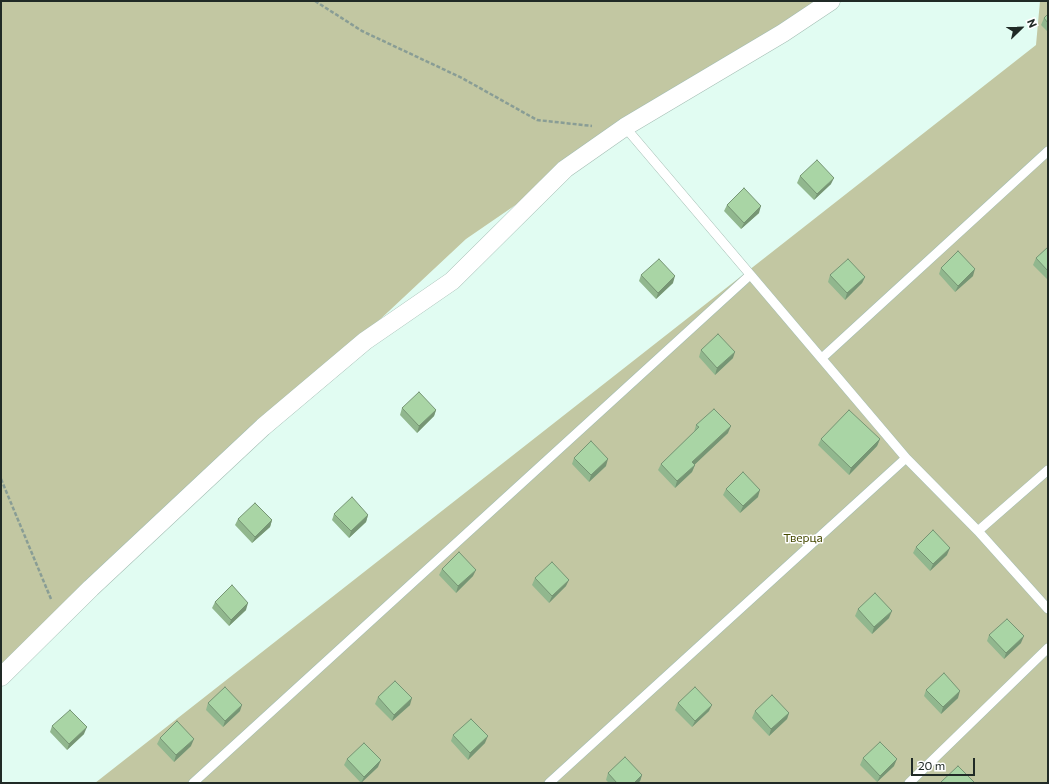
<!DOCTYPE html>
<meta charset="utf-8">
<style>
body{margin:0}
#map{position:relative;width:1049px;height:784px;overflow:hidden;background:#e1fcf2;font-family:Commissioner,sans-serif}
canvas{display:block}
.frame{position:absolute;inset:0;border:2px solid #202a26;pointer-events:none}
.north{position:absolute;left:1001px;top:8px;width:40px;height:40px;-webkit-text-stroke:3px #fff;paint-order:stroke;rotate:67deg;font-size:11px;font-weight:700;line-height:16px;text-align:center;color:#202a26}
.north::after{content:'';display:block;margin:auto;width:14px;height:18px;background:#202a26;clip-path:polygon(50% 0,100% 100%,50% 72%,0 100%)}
.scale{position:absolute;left:911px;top:758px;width:64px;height:18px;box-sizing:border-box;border:2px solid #202a26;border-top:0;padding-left:5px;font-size:12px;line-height:14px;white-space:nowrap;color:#202a26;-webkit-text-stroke:3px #fff;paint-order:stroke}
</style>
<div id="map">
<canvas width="1049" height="784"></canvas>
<div class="frame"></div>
<div class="north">N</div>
<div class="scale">20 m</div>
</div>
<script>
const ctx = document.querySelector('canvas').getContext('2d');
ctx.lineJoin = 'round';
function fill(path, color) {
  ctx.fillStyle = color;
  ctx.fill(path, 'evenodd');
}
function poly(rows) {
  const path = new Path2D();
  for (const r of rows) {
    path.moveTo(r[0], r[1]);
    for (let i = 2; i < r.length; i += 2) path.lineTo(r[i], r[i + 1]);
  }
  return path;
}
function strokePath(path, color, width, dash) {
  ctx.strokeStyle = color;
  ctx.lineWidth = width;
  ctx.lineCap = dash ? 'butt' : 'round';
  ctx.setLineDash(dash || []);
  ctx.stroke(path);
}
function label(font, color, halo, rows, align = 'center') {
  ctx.font = font + ' Commissioner,sans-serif';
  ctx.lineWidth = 3;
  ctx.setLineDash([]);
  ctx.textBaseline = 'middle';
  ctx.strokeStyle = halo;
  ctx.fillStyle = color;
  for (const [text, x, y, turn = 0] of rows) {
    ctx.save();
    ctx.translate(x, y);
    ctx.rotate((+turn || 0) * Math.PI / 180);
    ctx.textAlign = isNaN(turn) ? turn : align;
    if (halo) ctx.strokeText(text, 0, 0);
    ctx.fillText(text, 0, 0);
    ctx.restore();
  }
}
fill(poly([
 [1,1,821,1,731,57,466,239,1,674],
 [1040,1,1048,1,1048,783,95,783,1036,45]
]), '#c2c7a2');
const service = poly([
 [625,127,906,458,978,531,1048,609],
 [822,358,1048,151],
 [978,531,1048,470],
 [193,783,750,275],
 [549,783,906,458],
 [909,783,1048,648]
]);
const minor = poly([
 [1,677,91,588,263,427,365,341,452,281,565,169,625,127,783,33,831,1]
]);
strokePath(service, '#a3bdb3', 10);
strokePath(minor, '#a3bdb3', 19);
strokePath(poly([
 [315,1,362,31,462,78,537,120,592,126],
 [1,479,51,599]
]), '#899d95', 2.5, [4, 2]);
strokePath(service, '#fff', 9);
strokePath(minor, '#fff', 18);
fill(poly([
 [1048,14,1048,32,1041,25,1044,18],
 [800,176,831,184,814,200,797,183],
 [727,205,759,213,741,229,724,211],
 [1048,247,1048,280,1033,265,1036,258],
 [941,268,973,276,955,292,939,274],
 [641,275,673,283,656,299,639,281],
 [830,275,865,277,862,283,845,300,828,282],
 [701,350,733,358,715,375,699,357],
 [402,408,436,410,434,416,417,433,400,415],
 [696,425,728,433,694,465,695,465,692,472,675,488,658,470,661,464,694,432],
 [821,439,880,439,877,446,849,475,818,445],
 [574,458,606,466,589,482,572,464],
 [726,489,758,497,740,513,723,495],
 [334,514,368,515,366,522,349,538,332,520],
 [238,519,272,520,270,527,252,543,235,525],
 [916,547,947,555,930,571,913,553],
 [442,569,473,576,456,593,439,575],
 [535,578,566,586,549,603,532,585],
 [215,602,246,610,229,626,212,608],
 [858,609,889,618,872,634,855,616],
 [989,635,1021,643,1004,659,987,641],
 [926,690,958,698,941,714,924,696],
 [378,697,410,705,392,721,375,704],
 [208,703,240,711,223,727,206,710],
 [678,703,709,711,692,727,675,710],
 [755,711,789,713,787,719,769,736,752,718],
 [52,726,84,734,67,750,50,732],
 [453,735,485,743,468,760,451,741],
 [160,738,191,746,174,762,157,744],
 [863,758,894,766,877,782,860,765],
 [347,759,378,767,361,783,344,765],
 [608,773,642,775,640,781,638,783,609,783,606,780]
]), '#91b78e');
fill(poly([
 [834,178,831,184,814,200,817,194],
 [761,206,759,213,741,229,744,223],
 [975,269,973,276,955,292,958,286],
 [675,276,673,283,656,299,658,293],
 [865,277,862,283,845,300,847,293],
 [735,352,733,358,715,375,717,368],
 [436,410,434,416,417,433,419,426],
 [731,426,728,433,690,469,692,462],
 [880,439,877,446,849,475,851,468],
 [608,459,606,466,589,482,591,475],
 [695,465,692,472,675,488,677,481],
 [760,490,758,497,740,513,743,506],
 [368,515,366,522,349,538,351,531],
 [272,520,270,527,252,543,255,537],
 [950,548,947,555,930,571,933,564],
 [476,570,473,576,456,593,458,586],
 [569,580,566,586,549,603,552,596],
 [248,603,246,610,229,626,231,620],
 [892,611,889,618,872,634,874,627],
 [1024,636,1021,643,1004,659,1006,653],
 [960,691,958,698,941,714,943,707],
 [412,698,410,705,392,721,394,715],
 [242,705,240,711,223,727,225,721],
 [712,705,709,711,692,727,695,721],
 [789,713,787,719,769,736,771,729],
 [87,727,84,734,67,750,69,744],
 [488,736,485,743,468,760,470,753],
 [194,739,191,746,174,762,176,755],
 [897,759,894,766,877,782,880,776],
 [381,760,378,767,361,783,364,777],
 [642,775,640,781,638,783,634,783]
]), '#769574');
const building = poly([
 [1048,14,1048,23,1044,18,1048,14],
 [817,160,834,178,817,194,800,176,817,160],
 [744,188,761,206,744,223,727,205,744,188],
 [1048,247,1048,271,1036,258,1048,247],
 [958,251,975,269,958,286,941,268,958,251],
 [659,259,675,276,658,293,641,275,659,259],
 [848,259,865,277,847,293,830,275,848,259],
 [718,334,735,352,717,368,701,350,718,334],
 [419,392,436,410,419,426,402,408,419,392],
 [714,409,731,426,692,462,695,465,677,481,661,464,699,427,696,425,714,409],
 [849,410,880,439,851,468,821,439,849,410],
 [591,441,608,459,591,475,574,458,591,441],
 [743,472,760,490,743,506,726,489,743,472],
 [352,497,368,515,351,531,334,514,352,497],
 [255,503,272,520,255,537,238,519,255,503],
 [933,530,950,548,933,564,916,547,933,530],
 [459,552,476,570,458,586,442,569,459,552],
 [552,562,569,580,552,596,535,578,552,562],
 [232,585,248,603,231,620,215,602,232,585],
 [875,593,892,611,874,627,858,609,875,593],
 [1007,619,1024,636,1006,653,989,635,1007,619],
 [944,673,960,691,943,707,926,690,944,673],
 [395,681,412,698,394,715,378,697,395,681],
 [225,687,242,705,225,721,208,703,225,687],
 [695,687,712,705,695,721,678,703,695,687],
 [772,695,789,713,771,729,755,711,772,695],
 [70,710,87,727,69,744,52,726,70,710],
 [471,719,488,736,470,753,453,735,471,719],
 [177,721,194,739,176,755,160,738,177,721],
 [880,742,897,759,880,776,863,758,880,742],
 [364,743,381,760,364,777,347,759,364,743],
 [625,757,642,775,634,783,617,783,608,773,625,757],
 [958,766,975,783,942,783,941,782,958,766]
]);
fill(building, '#a9d5a5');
strokePath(building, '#769574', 1);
label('12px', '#454900', '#fff', [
 ["Тверца",803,538]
]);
</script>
